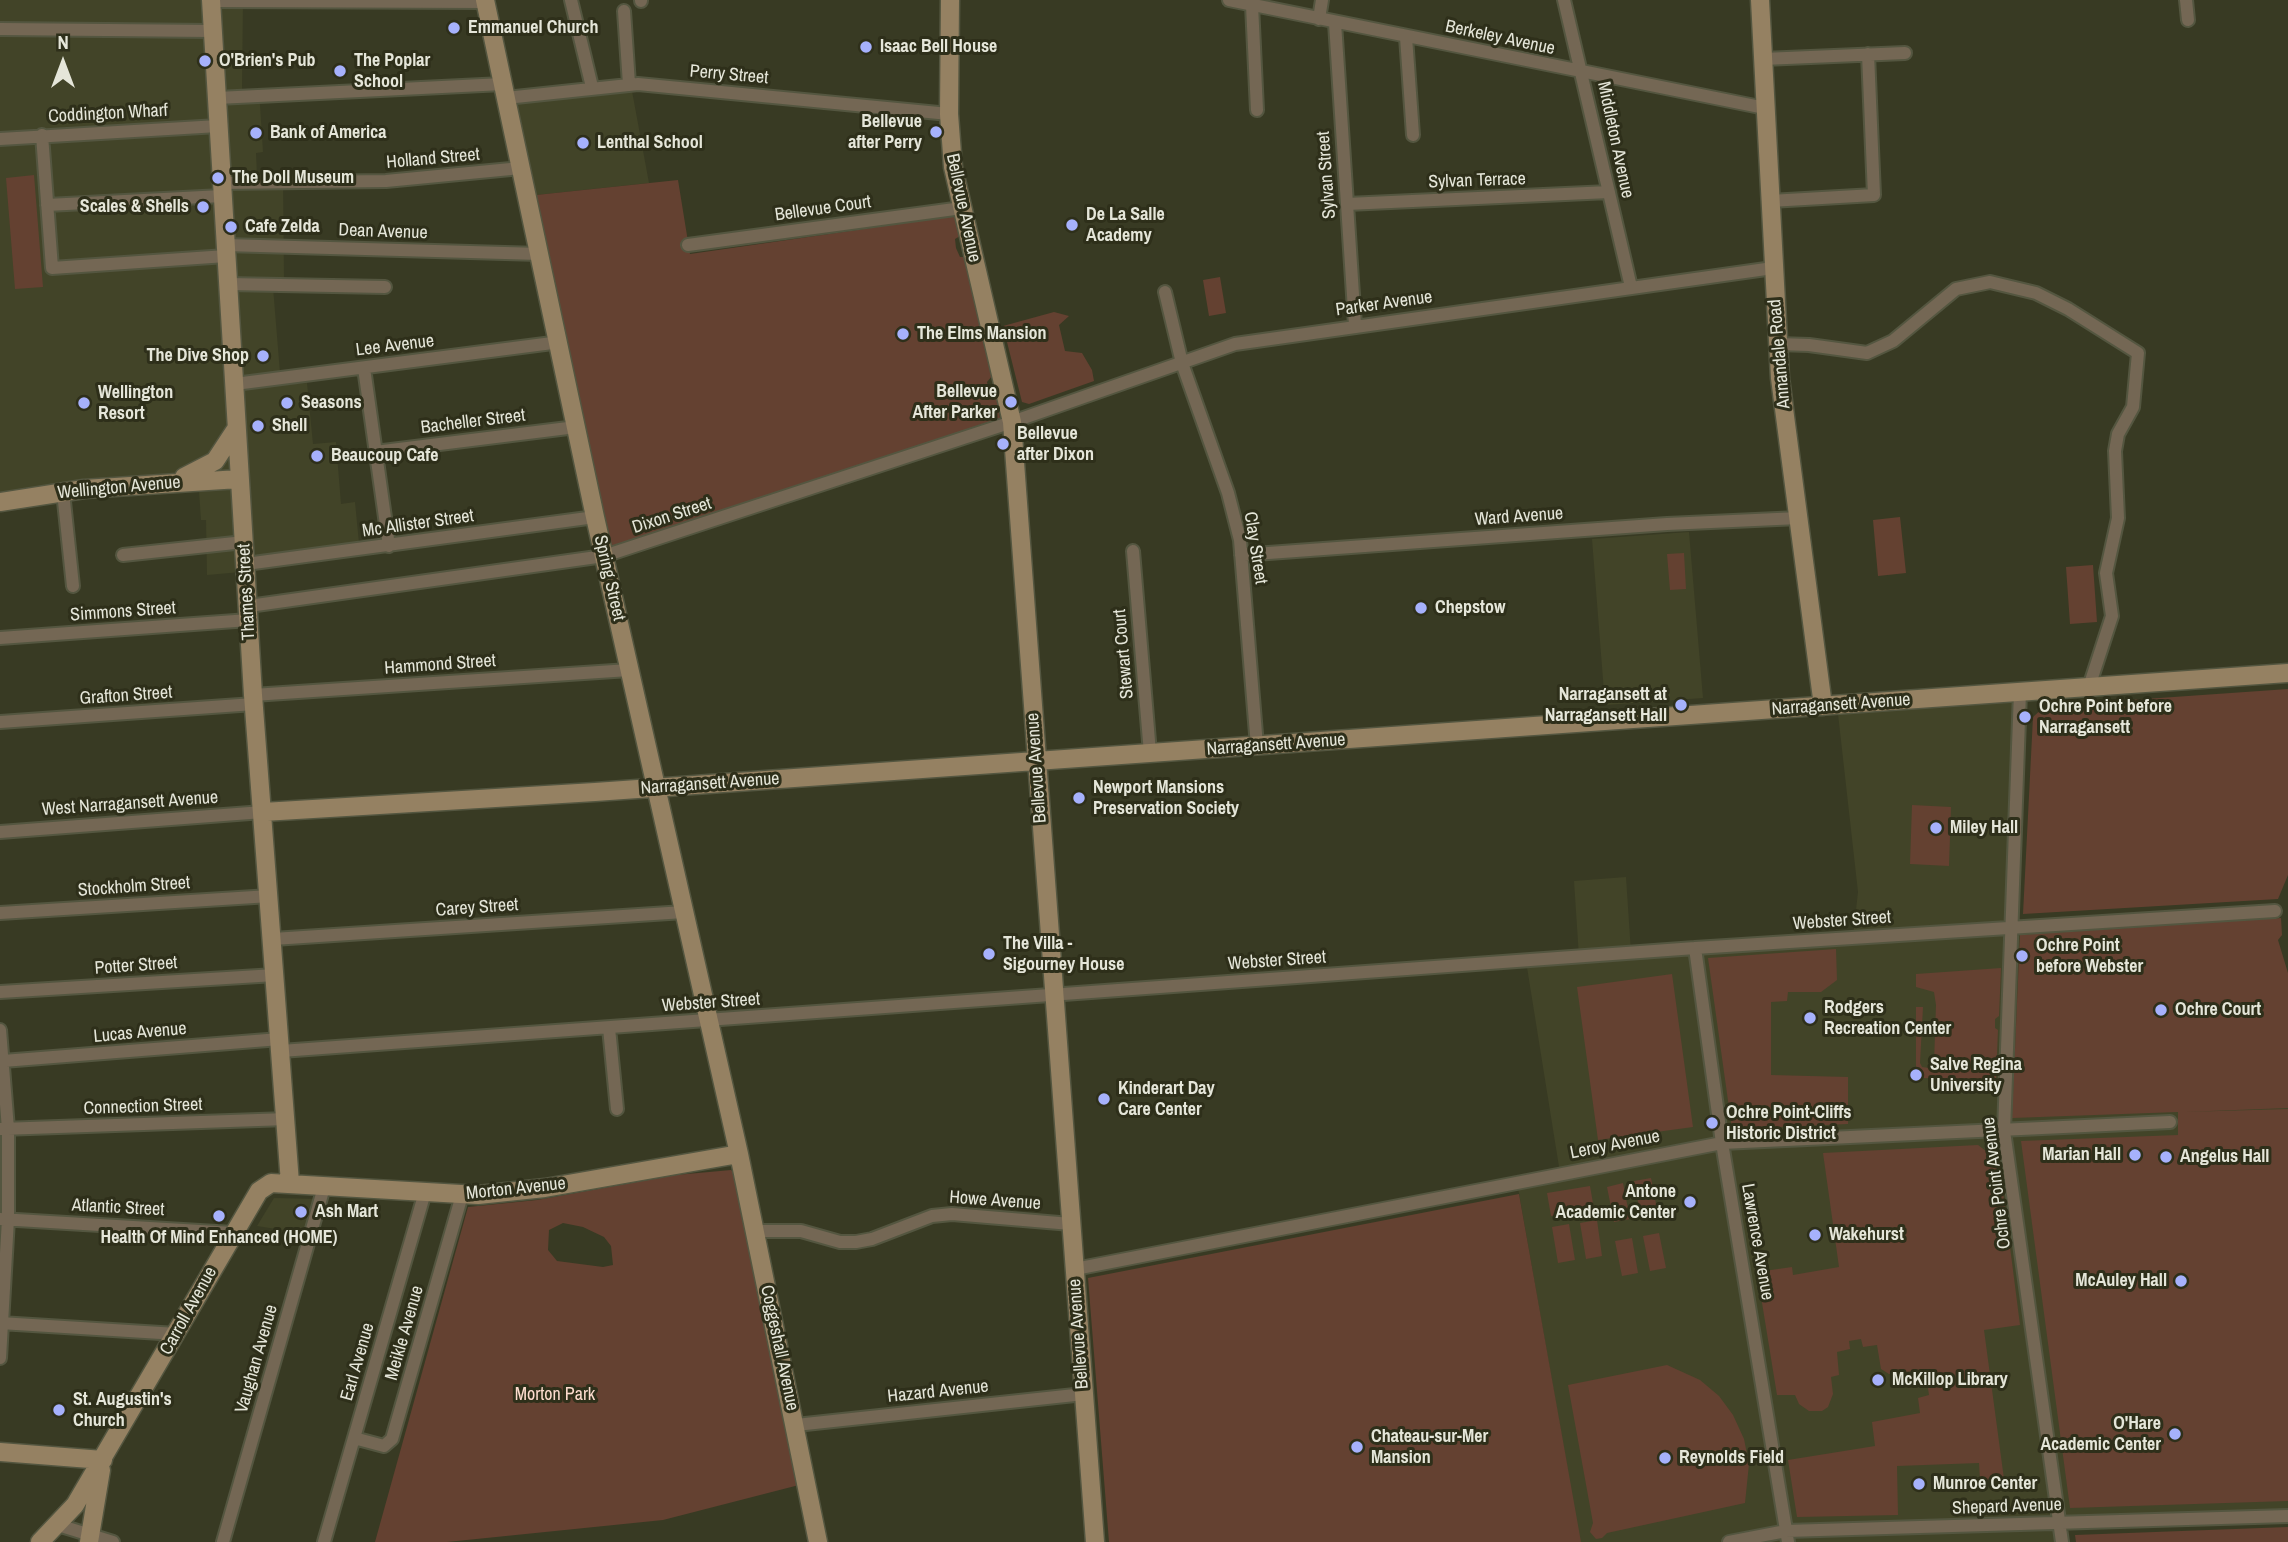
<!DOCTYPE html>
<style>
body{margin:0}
#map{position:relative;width:2288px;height:1542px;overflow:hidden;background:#383a23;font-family:"Archivo Narrow",sans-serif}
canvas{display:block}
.north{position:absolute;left:28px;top:28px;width:70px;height:70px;-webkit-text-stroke:5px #2e2f1a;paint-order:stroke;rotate:0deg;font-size:19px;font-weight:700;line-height:28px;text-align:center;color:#e5e6d9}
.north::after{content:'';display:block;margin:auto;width:24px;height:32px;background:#e5e6d9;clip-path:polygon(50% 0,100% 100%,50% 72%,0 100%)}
</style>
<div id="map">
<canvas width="2288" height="1542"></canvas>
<div class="north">N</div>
</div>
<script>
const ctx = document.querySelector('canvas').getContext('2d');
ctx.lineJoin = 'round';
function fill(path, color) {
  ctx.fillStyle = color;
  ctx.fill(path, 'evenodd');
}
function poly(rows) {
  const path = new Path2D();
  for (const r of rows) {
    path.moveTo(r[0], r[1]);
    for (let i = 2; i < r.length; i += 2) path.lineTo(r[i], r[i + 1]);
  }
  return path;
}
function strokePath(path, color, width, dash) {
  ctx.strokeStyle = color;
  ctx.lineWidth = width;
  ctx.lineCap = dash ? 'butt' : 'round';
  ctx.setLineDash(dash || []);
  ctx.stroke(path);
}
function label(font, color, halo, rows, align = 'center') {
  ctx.font = font + ' "Archivo Narrow",sans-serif';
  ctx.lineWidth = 6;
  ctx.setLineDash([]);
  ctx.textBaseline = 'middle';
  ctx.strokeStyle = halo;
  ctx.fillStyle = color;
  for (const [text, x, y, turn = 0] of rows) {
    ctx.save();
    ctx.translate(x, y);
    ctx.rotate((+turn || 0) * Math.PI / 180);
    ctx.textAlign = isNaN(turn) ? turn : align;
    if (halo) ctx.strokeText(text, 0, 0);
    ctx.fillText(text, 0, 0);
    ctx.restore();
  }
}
fill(poly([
 [0,0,243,0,242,89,259,89,263,152,256,153,257,176,283,177,284,279,273,287,281,385,307,383,313,444,336,442,341,504,355,502,359,543,240,558,241,572,207,575,206,520,201,520,199,491,97,496,0,511],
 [632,91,649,183,536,195,516,104],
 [1689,532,1703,698,1605,705,1592,539],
 [2020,692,2013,926,2275,911,2278,951,2288,976,2288,1516,2059,1524,2062,1542,1580,1542,1517,1182,1560,1173,1526,961,1579,957,1574,881,1626,877,1631,952,1853,937,1858,892,1837,705],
 [274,1198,319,1199,308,1234,257,1226]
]), '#424428');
fill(poly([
 [34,175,43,287,15,289,6,178],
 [678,180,690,254,954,216,960,236,955,239,956,248,960,257,965,257,992,376,987,382,989,392,992,397,997,398,1000,418,832,476,611,546,536,195],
 [1220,277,1226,313,1209,316,1203,280],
 [1054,312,1069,316,1059,325,1065,351,1082,353,1092,370,1094,381,1029,404,1022,402,1003,326],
 [1900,517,1906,573,1878,576,1873,520],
 [1684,553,1686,589,1670,590,1667,554],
 [2093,565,2097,622,2070,624,2066,567],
 [2288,689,2288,875,2278,899,2023,914,2033,717,2045,706],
 [1912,805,1951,807,1949,866,1910,864],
 [2281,918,2282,935,2278,940,2288,973,2288,1108,2184,1112,2288,1109,2288,1501,2070,1508,2021,1141,2178,1135,2178,1112,2012,1118,2020,935],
 [1836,949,1837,980,1821,992,1788,992,1787,1001,1771,1002,1771,1075,1848,1077,1848,1124,1732,1129,1708,958],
 [2001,968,1999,1016,1995,1019,1995,1028,1998,1030,1996,1079,1916,1078,1916,1007,1923,1007,1920,1063,1922,1067,1929,1068,1929,1064,1934,1063,1936,1005,1934,992,1916,987,1916,974],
 [1672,974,1693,1127,1598,1140,1577,987],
 [1978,1145,1999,1161,2020,1325,1984,1330,2004,1479,1980,1480,1979,1463,1897,1466,1898,1515,1797,1517,1788,1460,1875,1446,1872,1422,1920,1413,1918,1398,1929,1395,1927,1382,1916,1383,1913,1371,1889,1374,1881,1369,1877,1345,1863,1347,1861,1339,1849,1341,1850,1349,1837,1352,1839,1375,1831,1377,1833,1394,1828,1407,1822,1411,1809,1411,1799,1404,1795,1395,1777,1395,1757,1272,1792,1267,1793,1275,1839,1267,1823,1153],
 [731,1170,735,1174,799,1485,663,1520,447,1542,375,1542,468,1207,537,1200,676,1175],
 [563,1223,583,1227,604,1237,611,1246,613,1265,603,1267,557,1261,548,1250,549,1230],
 [1651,1178,1658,1214,1641,1217,1634,1181],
 [1623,1183,1630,1219,1614,1222,1607,1187],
 [1590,1186,1594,1209,1551,1216,1547,1193],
 [1519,1194,1581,1542,1109,1542,1088,1278],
 [1597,1220,1602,1256,1586,1259,1580,1223],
 [1569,1224,1575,1260,1558,1263,1552,1227],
 [1659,1233,1666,1268,1650,1271,1643,1236],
 [1632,1238,1638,1273,1622,1276,1615,1241],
 [1667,1365,1700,1380,1719,1396,1733,1415,1744,1439,1749,1464,1745,1503,1607,1533,1602,1538,1596,1539,1590,1532,1593,1523,1568,1385],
 [2288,1527,2288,1542,2076,1542,2075,1535]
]), '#644131');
const street = poly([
 [571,0,592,87],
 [641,0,641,1],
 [1229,0,1765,108],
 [1564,0,1631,287],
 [2186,0,2188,20],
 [211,1,486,2],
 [1252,5,1257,110],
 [624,11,629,84],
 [1319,19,1322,0],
 [1335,23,1355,325],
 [0,29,212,31],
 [1406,37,1413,135],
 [1763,59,1905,53],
 [217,98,503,84],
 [506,98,638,84,949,114],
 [42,135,52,268,226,256],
 [0,139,218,126],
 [221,183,386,181,521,168],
 [1770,201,1874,195,1868,54],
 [1347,204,1609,192],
 [47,205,222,196],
 [225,245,540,254],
 [688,245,962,208],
 [228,284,385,287],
 [1165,292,1182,363,1228,493,1240,540,1257,746],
 [1778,344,1809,345,1867,353,1893,341,1956,289,1990,282,2036,293,2068,309,2138,353,2133,407,2118,434,2115,451,2118,518,2106,573,2112,616,2089,687],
 [364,368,389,546],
 [235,384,560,342],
 [375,452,576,427],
 [63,492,73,586],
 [1133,551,1150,753],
 [123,555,244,542],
 [1241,555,1667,524,1799,518],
 [246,564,595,517],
 [249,606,604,556,1012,422,1235,344,1773,268],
 [0,638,249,620],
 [2020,692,2004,1131,2062,1542],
 [253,695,629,670],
 [0,722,254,704],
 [0,832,263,812],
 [0,913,270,896],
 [273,939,684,912],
 [1695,948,1722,1143,1788,1542],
 [0,992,275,975],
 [609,1028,617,1109],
 [0,1030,8,1129,8,1219,0,1358],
 [281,1051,1695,948,2275,911],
 [3,1061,280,1039],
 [1,1129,287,1119],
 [0,1219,233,1233],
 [755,1231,801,1231,840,1242,856,1242,872,1239,932,1216,952,1214,1071,1224],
 [1075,1269,1722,1143,2170,1122],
 [0,1323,177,1334],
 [796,1425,1084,1394],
 [354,1438,384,1446,392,1439,462,1195],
 [58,1525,113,1542],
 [223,1542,324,1187],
 [324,1542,425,1192],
 [1729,1542,1786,1531,2288,1516]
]);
const secondary = poly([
 [211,0,253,695,290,1183],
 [485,0,595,517,739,1154,818,1542],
 [950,0,949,114,953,167,1012,422,1095,1542],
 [1760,0,1780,378,1823,706],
 [184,477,215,461,236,429],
 [0,502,84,489,239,479],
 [263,812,595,792,2288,673],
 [0,1452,103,1460],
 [40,1542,75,1505,259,1191,271,1183,478,1195,545,1188,739,1154],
 [89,1542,101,1470]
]);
strokePath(street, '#545640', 16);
strokePath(secondary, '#545640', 21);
strokePath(street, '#746754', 12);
strokePath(secondary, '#958162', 18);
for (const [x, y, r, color] of [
 [454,28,7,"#a6b1fc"],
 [866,47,7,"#a6b1fc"],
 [205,61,7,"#a6b1fc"],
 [340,71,7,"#a6b1fc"],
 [936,132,7,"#a6b1fc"],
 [256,133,7,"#a6b1fc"],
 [583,143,7,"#a6b1fc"],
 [218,178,7,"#a6b1fc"],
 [203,207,7,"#a6b1fc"],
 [1072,225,7,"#a6b1fc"],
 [231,227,7,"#a6b1fc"],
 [903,334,7,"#a6b1fc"],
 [263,356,7,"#a6b1fc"],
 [1011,402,7,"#a6b1fc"],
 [84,403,7,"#a6b1fc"],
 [287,403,7,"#a6b1fc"],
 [258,426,7,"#a6b1fc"],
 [1003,444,7,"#a6b1fc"],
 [317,456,7,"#a6b1fc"],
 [1421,608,7,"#a6b1fc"],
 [1681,705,7,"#a6b1fc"],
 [2025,717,7,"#a6b1fc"],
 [1079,798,7,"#a6b1fc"],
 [1936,828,7,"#a6b1fc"],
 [989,954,7,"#a6b1fc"],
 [2022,956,7,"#a6b1fc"],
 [2161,1010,7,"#a6b1fc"],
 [1810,1018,7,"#a6b1fc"],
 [1916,1075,7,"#a6b1fc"],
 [1104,1099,7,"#a6b1fc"],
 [1712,1123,7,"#a6b1fc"],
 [2135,1155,7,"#a6b1fc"],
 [2166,1157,7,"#a6b1fc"],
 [1690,1202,7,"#a6b1fc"],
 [301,1212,7,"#a6b1fc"],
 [219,1216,7,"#a6b1fc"],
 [1815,1235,7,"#a6b1fc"],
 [2181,1281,7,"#a6b1fc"],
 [1878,1380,7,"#a6b1fc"],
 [59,1410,7,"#a6b1fc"],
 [2175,1434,7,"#a6b1fc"],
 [1357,1447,7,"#a6b1fc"],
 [1665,1458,7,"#a6b1fc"],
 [1919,1484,7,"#a6b1fc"]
]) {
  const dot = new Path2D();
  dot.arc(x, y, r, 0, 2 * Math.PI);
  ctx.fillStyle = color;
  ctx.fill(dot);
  strokePath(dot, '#2e2f1a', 2.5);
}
label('bold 18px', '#e5e6d9', '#2e2f1a', [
 ["Emmanuel Church",468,28],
 ["Isaac Bell House",880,47],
 ["O'Brien's Pub",219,61],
 ["The Poplar",354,61],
 ["School",354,82],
 ["Bellevue",922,122,"right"],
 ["after Perry",922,143,"right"],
 ["Bank of America",270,133],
 ["Lenthal School",597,143],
 ["The Doll Museum",232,178],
 ["Scales & Shells",189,207,"right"],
 ["De La Salle",1086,215],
 ["Academy",1086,236],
 ["Cafe Zelda",245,227],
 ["The Elms Mansion",917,334],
 ["The Dive Shop",249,356,"right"],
 ["Bellevue",997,392,"right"],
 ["After Parker",997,413,"right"],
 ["Wellington",98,393],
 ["Resort",98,414],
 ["Seasons",301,403],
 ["Shell",272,426],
 ["Bellevue",1017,434],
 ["after Dixon",1017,455],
 ["Beaucoup Cafe",331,456],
 ["Chepstow",1435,608],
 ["Narragansett at",1667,695,"right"],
 ["Narragansett Hall",1667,716,"right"],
 ["Ochre Point before",2039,707],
 ["Narragansett",2039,728],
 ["Newport Mansions",1093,788],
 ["Preservation Society",1093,809],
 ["Miley Hall",1950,828],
 ["The Villa -",1003,944],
 ["Sigourney House",1003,965],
 ["Ochre Point",2036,946],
 ["before Webster",2036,967],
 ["Rodgers",1824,1008],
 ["Recreation Center",1824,1029],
 ["Ochre Court",2175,1010],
 ["Salve Regina",1930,1065],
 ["University",1930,1086],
 ["Kinderart Day",1118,1089],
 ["Care Center",1118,1110],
 ["Ochre Point-Cliffs",1726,1113],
 ["Historic District",1726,1134],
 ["Marian Hall",2121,1155,"right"],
 ["Angelus Hall",2180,1157],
 ["Antone",1676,1192,"right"],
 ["Academic Center",1676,1213,"right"],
 ["Ash Mart",315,1212],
 ["Wakehurst",1829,1235],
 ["Health Of Mind Enhanced (HOME)",219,1238,"center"],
 ["McAuley Hall",2167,1281,"right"],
 ["McKillop Library",1892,1380],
 ["St. Augustin's",73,1400],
 ["Church",73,1421],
 ["O'Hare",2161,1424,"right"],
 ["Academic Center",2161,1445,"right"],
 ["Chateau-sur-Mer",1371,1437],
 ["Mansion",1371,1458],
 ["Reynolds Field",1679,1458],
 ["Munroe Center",1933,1484]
], 'left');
label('18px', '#e5e6d9', '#2e2f1a', [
 ["Berkeley Avenue",1500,38,12],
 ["Perry Street",729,75,5],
 ["Coddington Wharf",108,114,-3],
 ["Middleton Avenue",1615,140,78],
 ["Holland Street",433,159,-5],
 ["Sylvan Street",1327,175,-94],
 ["Sylvan Terrace",1477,181,-2],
 ["Bellevue Avenue",963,208,78],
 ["Bellevue Court",823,209,-8],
 ["Dean Avenue",383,232,2],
 ["Parker Avenue",1384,304,-8],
 ["Lee Avenue",395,346,-7],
 ["Annandale Road",1780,354,-95],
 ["Bacheller Street",473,422,-7],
 ["Wellington Avenue",119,488,-5],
 ["Dixon Street",672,516,-18],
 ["Ward Avenue",1519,517,-4],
 ["Mc Allister Street",418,524,-8],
 ["Clay Street",1255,548,81],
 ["Spring Street",609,578,77],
 ["Thames Street",247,592,-93],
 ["Simmons Street",123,612,-4],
 ["Stewart Court",1124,654,-95],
 ["Hammond Street",440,665,-4],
 ["Grafton Street",126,696,-4],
 ["Narragansett Avenue",1841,705,-4],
 ["Narragansett Avenue",1276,745,-4],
 ["Bellevue Avenue",1037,768,-94],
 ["Narragansett Avenue",710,784,-4],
 ["West Narragansett Avenue",130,804,-4],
 ["Stockholm Street",134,887,-4],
 ["Carey Street",477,908,-4],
 ["Webster Street",1842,921,-4],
 ["Webster Street",1277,961,-4],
 ["Potter Street",136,966,-4],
 ["Webster Street",711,1003,-4],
 ["Lucas Avenue",140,1033,-5],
 ["Connection Street",143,1107,-2],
 ["Leroy Avenue",1615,1145,-11],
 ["Ochre Point Avenue",1997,1183,-97],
 ["Morton Avenue",516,1189,-6],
 ["Howe Avenue",995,1201,4],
 ["Atlantic Street",118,1208,3],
 ["Lawrence Avenue",1757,1242,80],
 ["Carroll Avenue",189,1311,-61],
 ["Meikle Avenue",405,1333,-74],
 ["Bellevue Avenue",1079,1334,-94],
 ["Coggeshall Avenue",779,1348,78],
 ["Vaughan Avenue",257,1359,-74],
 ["Earl Avenue",358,1362,-74],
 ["Hazard Avenue",938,1392,-6],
 ["Shepard Avenue",2007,1507,-2]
]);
label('18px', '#fddcce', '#2e2f1a', [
 ["Morton Park",555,1395]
]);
</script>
